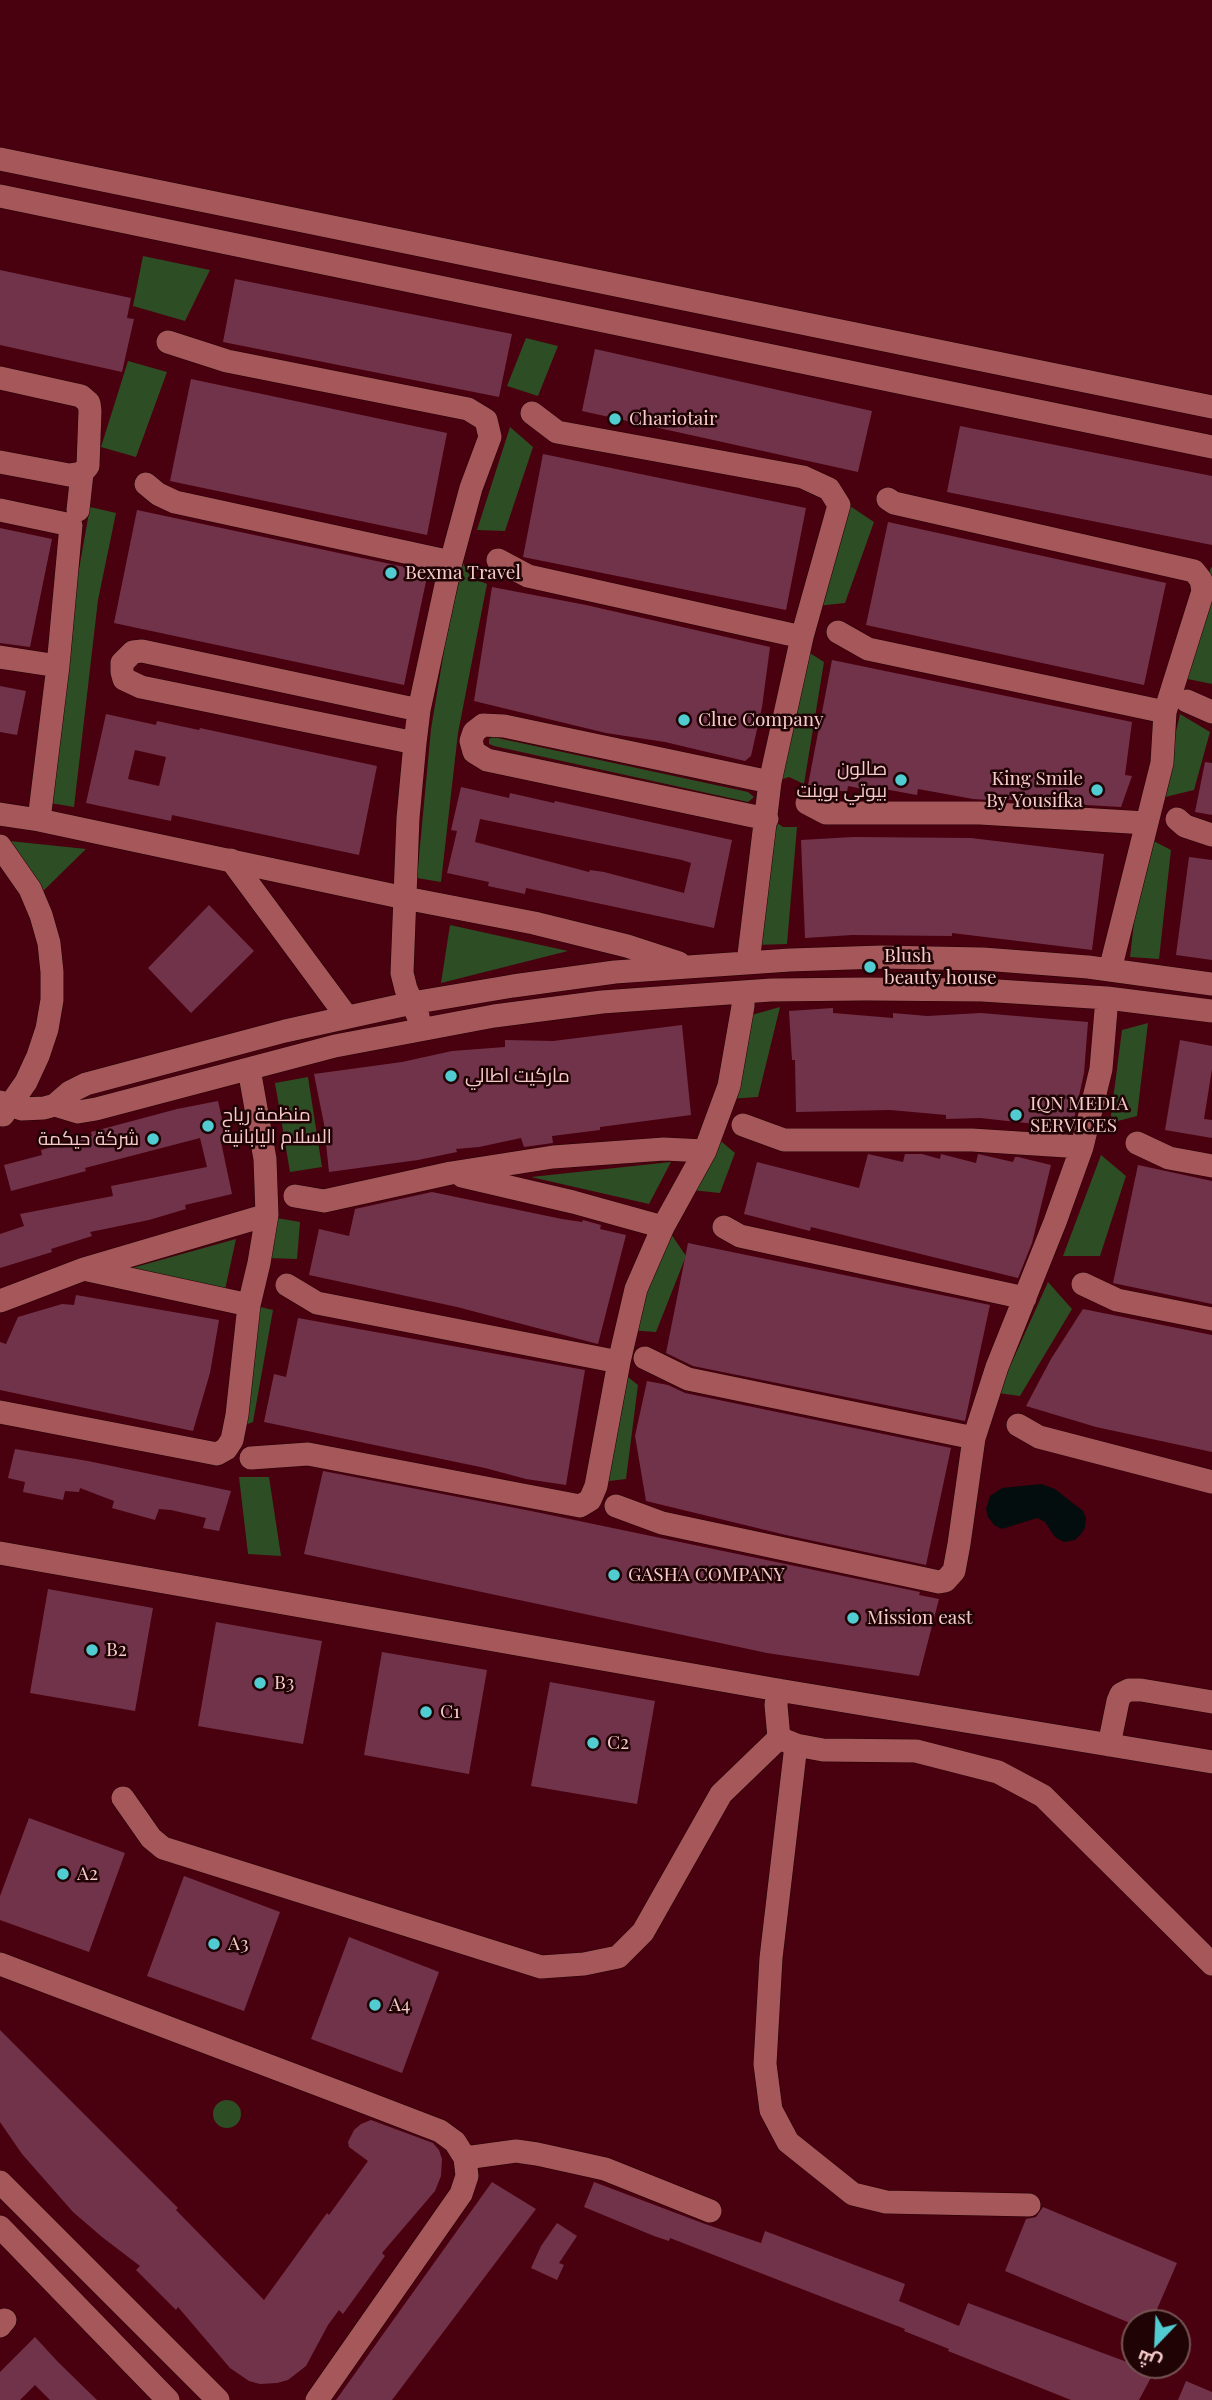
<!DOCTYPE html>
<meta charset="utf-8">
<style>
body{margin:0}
#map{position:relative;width:1212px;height:2400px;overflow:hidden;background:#4a010f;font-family:"Playfair Display",Cairo,serif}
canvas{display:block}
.north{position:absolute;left:1121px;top:2309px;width:70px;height:70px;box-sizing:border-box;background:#1f0305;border:2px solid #755353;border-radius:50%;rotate:203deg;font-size:19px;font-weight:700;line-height:28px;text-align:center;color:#f6cac9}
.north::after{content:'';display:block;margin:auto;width:24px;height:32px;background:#51ccd1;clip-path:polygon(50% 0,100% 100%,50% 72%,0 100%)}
</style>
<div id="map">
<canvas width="1212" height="2400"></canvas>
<div class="north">ش</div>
</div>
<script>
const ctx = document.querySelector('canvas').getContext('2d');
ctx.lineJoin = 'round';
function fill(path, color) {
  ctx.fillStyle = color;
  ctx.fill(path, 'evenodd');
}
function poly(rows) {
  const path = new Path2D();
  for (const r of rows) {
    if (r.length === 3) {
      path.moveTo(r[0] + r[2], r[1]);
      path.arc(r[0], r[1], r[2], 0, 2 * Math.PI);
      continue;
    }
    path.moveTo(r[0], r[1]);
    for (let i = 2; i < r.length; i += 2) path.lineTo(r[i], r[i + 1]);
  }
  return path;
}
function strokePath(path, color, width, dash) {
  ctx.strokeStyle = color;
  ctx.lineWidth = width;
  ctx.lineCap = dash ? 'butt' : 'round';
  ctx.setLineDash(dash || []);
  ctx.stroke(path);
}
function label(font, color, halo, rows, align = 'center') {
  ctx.font = font + ' "Playfair Display",Cairo,serif';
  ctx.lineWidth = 5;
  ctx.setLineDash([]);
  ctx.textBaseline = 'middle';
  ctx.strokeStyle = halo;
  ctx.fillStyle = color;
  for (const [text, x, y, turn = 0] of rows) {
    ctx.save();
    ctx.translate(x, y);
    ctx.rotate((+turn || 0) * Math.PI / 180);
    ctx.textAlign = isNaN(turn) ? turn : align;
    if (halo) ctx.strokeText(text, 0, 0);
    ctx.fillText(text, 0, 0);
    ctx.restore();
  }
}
fill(poly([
 [143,256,210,270,185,321,133,306],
 [526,338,558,346,538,396,507,386],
 [128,361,167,372,136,457,101,447],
 [510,427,533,447,505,531,477,530],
 [847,504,874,522,845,603,817,606],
 [90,507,116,513,98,600,74,807,50,803,59,682],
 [463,563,467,572,473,578,487,584,458,733,441,882,417,878,431,729,445,645],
 [1211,567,1212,568,1212,684,1178,677],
 [802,648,824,662,804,784,789,777,773,782],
 [1180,714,1210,732,1194,790,1161,798],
 [493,737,748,792,754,797,748,802,494,746,489,744,489,739],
 [770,818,783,827,797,827,787,944,756,945],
 [1144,836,1171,850,1159,959,1130,957],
 [0,840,86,849,38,896],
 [450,925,568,951,441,983],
 [780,1007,758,1097,728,1099,748,1016],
 [1148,1023,1137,1116,1110,1123,1122,1030],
 [308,1077,322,1167,290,1172,275,1083],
 [716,1137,735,1153,720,1193,691,1190],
 [1101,1155,1126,1176,1100,1256,1063,1256],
 [671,1162,649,1204,531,1177],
 [271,1217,300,1222,297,1259,268,1258],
 [669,1231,686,1256,656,1332,627,1330],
 [236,1239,225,1290,132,1268],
 [1048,1282,1072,1309,1020,1396,998,1393],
 [252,1305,273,1310,253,1422,237,1428],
 [614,1366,638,1385,626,1479,601,1482],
 [239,1477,269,1477,281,1556,248,1554],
 [227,2114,14]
]), '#2d4d24');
fill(poly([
 [1041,1484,1055,1489,1083,1511,1086,1518,1085,1528,1081,1534,1075,1540,1064,1542,1055,1537,1045,1522,1037,1518,1002,1529,994,1525,988,1517,986,1509,990,1496,1002,1488]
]), '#030d0e');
fill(poly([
 [0,270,131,298,127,318,134,319,122,372,0,345],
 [235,279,512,334,499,397,223,342],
 [595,349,872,411,858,472,582,411],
 [191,379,447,433,427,535,170,481],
 [960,426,1212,476,1212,545,947,492],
 [543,454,806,508,786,610,523,557],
 [137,510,428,572,404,685,114,623],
 [888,522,1166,583,1144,685,866,625],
 [0,528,52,539,30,647,0,643],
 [492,587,586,605,770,647,762,707,751,756,745,761,665,742,606,733,474,701],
 [832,660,1132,722,1125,775,1132,776,1121,807,1017,801,990,796,989,800,973,799,918,789,917,795,884,789,883,793,848,786,847,792,808,785],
 [0,686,26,691,17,735,0,732],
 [106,714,156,725,157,721,199,730,200,728,377,766,359,855,172,815,171,821,86,803],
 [135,750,166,757,159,786,128,779],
 [1205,762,1212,763,1212,815,1195,812],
 [461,787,509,798,510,793,554,803,555,801,732,840,714,928,526,888,525,894,488,886,489,882,447,873,457,831,451,830],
 [480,819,682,860,691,863,684,893,604,872,590,870,589,872,475,842],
 [853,837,971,838,1104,854,1092,950,952,933,952,936,852,935,805,938,801,840],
 [1189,857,1212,860,1212,960,1176,955],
 [209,905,254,951,191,1013,148,968],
 [833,1008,833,1013,893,1018,893,1013,927,1016,981,1013,1088,1022,1084,1073,1072,1128,980,1118,946,1119,946,1115,890,1110,796,1112,795,1060,792,1060,789,1011],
 [682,1025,691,1115,600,1127,600,1130,552,1136,553,1143,524,1147,521,1138,479,1147,456,1149,457,1152,418,1160,329,1172,324,1124,314,1074,402,1062,452,1051,505,1047,505,1040,553,1041],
 [1180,1040,1212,1046,1212,1069,1204,1119,1212,1120,1212,1138,1165,1130],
 [218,1101,227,1141,221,1142,232,1194,185,1205,186,1209,149,1220,90,1232,92,1236,51,1249,52,1252,0,1268,0,1234,24,1226,20,1214,113,1196,111,1186,207,1167,200,1138,85,1168,86,1171,11,1191,4,1165,42,1155,41,1150,92,1136,91,1132,177,1109],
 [868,1154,903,1162,905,1154,922,1154,940,1159,941,1154,976,1163,978,1154,1013,1162,1015,1157,1018,1157,1051,1165,1032,1243,1018,1278,811,1227,810,1231,744,1214,757,1162,859,1188],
 [1138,1165,1212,1181,1212,1304,1113,1283],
 [432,1192,562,1219,582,1222,583,1220,601,1225,600,1229,626,1235,598,1344,457,1307,309,1275,319,1229,349,1236,355,1209],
 [688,1243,990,1305,965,1421,693,1366,666,1353],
 [76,1295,219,1320,210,1373,193,1431,0,1390,0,1342,6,1344,18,1317,62,1304,74,1305],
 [1083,1309,1212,1335,1212,1452,1096,1427,1026,1406,1051,1359],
 [298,1318,585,1370,566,1485,526,1479,485,1468,264,1422,274,1374,286,1377],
 [647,1381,668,1385,685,1393,951,1448,926,1565,786,1535,646,1501,635,1436],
 [15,1449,88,1461,231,1491,219,1531,203,1528,206,1518,171,1510,159,1509,155,1520,112,1508,114,1501,80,1488,79,1492,65,1491,63,1500,23,1492,25,1482,8,1478],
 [323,1471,531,1511,920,1592,919,1595,939,1599,919,1676,767,1653,304,1554],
 [48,1589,153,1608,135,1711,30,1693],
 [216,1622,322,1641,303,1744,198,1726],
 [382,1652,487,1670,469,1774,364,1755],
 [550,1682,655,1701,637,1804,531,1786],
 [29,1818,125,1853,89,1952,0,1920,0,1896],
 [184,1876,280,1912,244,2011,147,1976],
 [349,1937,439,1972,402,2073,311,2039],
 [0,2030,178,2208,176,2210,264,2300,327,2213,329,2215,368,2161,349,2147,348,2142,354,2130,361,2124,371,2120,433,2143,439,2150,442,2159,441,2176,435,2191,382,2253,385,2256,343,2314,339,2310,328,2325,306,2366,288,2380,277,2383,260,2384,249,2381,230,2368,178,2307,176,2310,136,2270,140,2266,102,2237,73,2212,22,2154,0,2122],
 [492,2182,536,2209,392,2400,336,2400],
 [594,2182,705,2224,761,2243,765,2231,905,2284,899,2301,959,2326,968,2303,1154,2372,1139,2400,1071,2400,948,2351,949,2349,904,2331,905,2329,670,2238,669,2241,654,2236,584,2207],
 [1043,2207,1177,2263,1151,2323,1130,2323,1005,2271,1026,2219,1036,2217],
 [557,2223,577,2236,559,2263,564,2265,557,2280,531,2268,541,2246],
 [35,2337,58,2362,97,2400,50,2400,35,2385,20,2400,0,2400,0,2372],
 [1186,2381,1212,2392,1212,2400,1178,2400]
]), '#71334a');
const minor = poly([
 [0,159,1212,407],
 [0,196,1212,447],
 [168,342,227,361,468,409,486,420,490,437,471,488,451,562,419,710,415,743,408,818,402,973,406,989,418,1016],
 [0,378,81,396,89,403,90,411,88,466,82,473,69,475,0,462],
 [532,413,557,432,803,477,829,489,839,505,802,637,770,782,748,963],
 [146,484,158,494,175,502,451,562],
 [888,499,894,503,1194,571,1201,580,1203,591,1165,712,1162,763,1110,970],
 [0,510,71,525,58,666,39,820],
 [78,510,82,473],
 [498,560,528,576,802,637],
 [838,632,868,649,1165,712],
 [0,657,58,666],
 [1187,701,1212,712],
 [415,743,141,687,124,679,122,672,122,663,133,652,142,651,419,710],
 [807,803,826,813,980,813,1146,823],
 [0,814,39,820,405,898,534,923,627,946,679,963],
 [767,819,487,760,474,752,471,741,474,732,483,725,504,726,770,782],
 [1177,819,1185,826,1212,835],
 [0,846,30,889,41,915,49,943,52,972,52,1000,47,1029,38,1056,26,1082,3,1115],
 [231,860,347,1017],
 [0,1102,22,1109,44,1108,55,1105,70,1092,86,1084,285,1031,412,1003,513,986,615,972,790,960,882,957,983,959,1088,967,1212,984],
 [55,1105,78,1112,96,1109,335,1046,494,1016,602,1002,771,990,866,989,982,990,1107,998,1212,1011],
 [743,1125,784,1140,972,1140,1082,1147],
 [1137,1143,1169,1158,1212,1166],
 [462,1176,573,1202,663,1227],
 [295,1196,324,1201,451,1173,553,1157,664,1149,705,1151],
 [724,1227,740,1236,1025,1298],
 [88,1270,249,1305],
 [1083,1284,1117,1300,1212,1319],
 [287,1285,317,1303,619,1362],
 [0,1301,84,1269,267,1215],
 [645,1358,688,1379,974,1438],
 [0,1412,217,1454,226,1449,232,1440,237,1415,249,1305,259,1263,267,1215,265,1159,249,1069],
 [1018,1425,1039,1437,1212,1482],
 [251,1458,308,1454,580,1506,590,1500,596,1486,619,1362,636,1289,663,1227,705,1151,729,1086,743,1006,743,992],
 [616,1506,662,1523,939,1582,945,1581,954,1571,959,1544,974,1438,997,1367,1055,1222,1082,1147,1101,1069,1107,998],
 [0,1553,778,1690,1212,1762],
 [778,1690,776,1705,779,1738,796,1745,823,1750,916,1751,998,1772,1043,1796,1212,1964],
 [796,1745,771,1958,765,2064,771,2110,788,2142,853,2194,886,2202,1029,2205],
 [1109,1745,1118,1701,1121,1694,1129,1690,1141,1690,1212,1702],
 [123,1798,151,1838,163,1848,541,1967,584,1964,618,1957,643,1932,721,1794,779,1738],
 [0,1964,354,2098,440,2131,455,2142,465,2158,467,2176,461,2194,317,2400],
 [465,2158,516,2151,537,2154,605,2169,710,2211],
 [0,2182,218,2400],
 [0,2227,168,2400],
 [0,2326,5,2320]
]);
strokePath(minor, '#210104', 24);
strokePath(minor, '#a5575a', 23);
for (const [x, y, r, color] of [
 [615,419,7,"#51ccd1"],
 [391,573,7,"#51ccd1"],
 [684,720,7,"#51ccd1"],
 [901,780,7,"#51ccd1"],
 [1097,790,7,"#51ccd1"],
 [870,967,7,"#51ccd1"],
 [451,1076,7,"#51ccd1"],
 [1016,1115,7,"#51ccd1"],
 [208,1126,7,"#51ccd1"],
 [153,1139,7,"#51ccd1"],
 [614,1575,7,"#51ccd1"],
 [853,1618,7,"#51ccd1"],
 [92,1650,7,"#51ccd1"],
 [260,1683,7,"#51ccd1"],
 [426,1712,7,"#51ccd1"],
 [593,1743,7,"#51ccd1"],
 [63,1874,7,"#51ccd1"],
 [214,1944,7,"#51ccd1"],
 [375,2005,7,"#51ccd1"]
]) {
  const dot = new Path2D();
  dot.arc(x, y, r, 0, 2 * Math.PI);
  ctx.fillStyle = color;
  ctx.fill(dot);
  strokePath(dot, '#1f0305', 2.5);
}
label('19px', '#f6cac9', '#1f0305', [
 ["Chariotair",629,419],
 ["Bexma Travel",405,573],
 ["Clue Company",698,720],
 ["صالون",887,769,"right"],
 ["بيوتي بوينت",887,791,"right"],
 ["King Smile",1083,779,"right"],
 ["By Yousifka",1083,801,"right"],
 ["Blush",884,956],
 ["beauty house",884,978],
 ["ماركيت اطالي",465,1076],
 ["IQN MEDIA",1030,1104],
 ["SERVICES",1030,1126],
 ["منظمة رياح",222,1115],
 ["السلام اليابانية",222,1137],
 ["شركة حيكمة",139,1139,"right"],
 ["GASHA COMPANY",628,1575],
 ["Mission east",867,1618],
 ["B2",106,1650],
 ["B3",274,1683],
 ["C1",440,1712],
 ["C2",607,1743],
 ["A2",77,1874],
 ["A3",228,1944],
 ["A4",389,2005]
], 'left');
</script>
